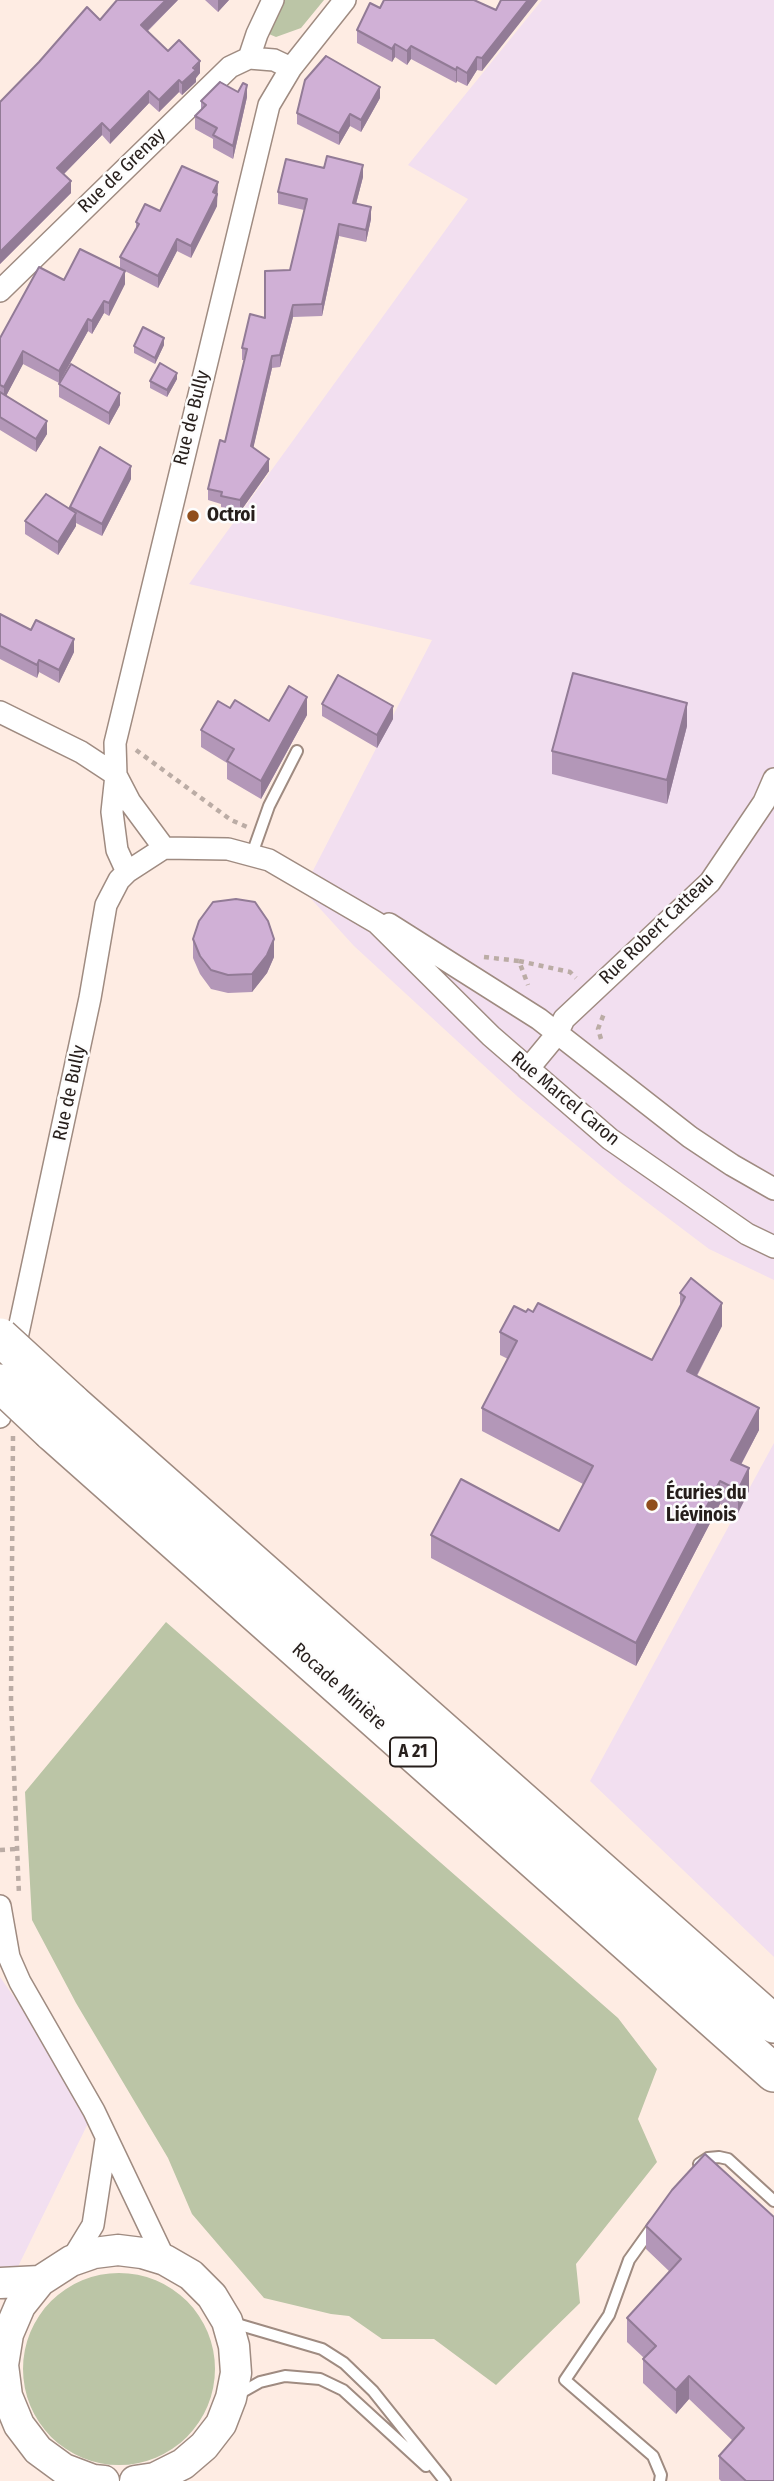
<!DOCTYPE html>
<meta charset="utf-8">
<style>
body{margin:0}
canvas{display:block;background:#feece3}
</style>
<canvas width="774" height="2481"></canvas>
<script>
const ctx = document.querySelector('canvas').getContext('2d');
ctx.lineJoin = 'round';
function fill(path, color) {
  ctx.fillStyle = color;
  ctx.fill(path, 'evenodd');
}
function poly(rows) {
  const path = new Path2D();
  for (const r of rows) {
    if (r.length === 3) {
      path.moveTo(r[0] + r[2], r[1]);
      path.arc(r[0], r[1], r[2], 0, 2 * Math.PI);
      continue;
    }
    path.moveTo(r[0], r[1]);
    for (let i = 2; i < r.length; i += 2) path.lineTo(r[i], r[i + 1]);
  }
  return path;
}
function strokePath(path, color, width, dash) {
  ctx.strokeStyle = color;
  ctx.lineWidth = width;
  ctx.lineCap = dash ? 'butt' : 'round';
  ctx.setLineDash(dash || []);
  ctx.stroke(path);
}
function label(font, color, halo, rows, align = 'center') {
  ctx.font = font + ' "Fira Sans Condensed",sans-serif';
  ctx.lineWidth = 5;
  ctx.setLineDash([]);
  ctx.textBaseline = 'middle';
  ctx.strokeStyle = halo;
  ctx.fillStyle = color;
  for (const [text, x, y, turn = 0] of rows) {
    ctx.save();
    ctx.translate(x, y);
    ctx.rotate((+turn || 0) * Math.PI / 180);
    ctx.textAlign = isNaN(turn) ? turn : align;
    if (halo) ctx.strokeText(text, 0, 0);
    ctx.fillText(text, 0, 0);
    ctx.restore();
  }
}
fill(poly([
 [542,0,774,0,774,1280,709,1249,623,1184,518,1097,354,946,303,890,432,640,189,584,468,199,408,165],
 [774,1443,774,1957,590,1781],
 [0,1977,94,2111,10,2283,0,2277]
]), '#f2dff0');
fill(poly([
 [281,0,324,0,301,28,276,37,264,32],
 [166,1622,618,2018,657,2069,638,2119,657,2162,576,2264,580,2303,496,2385,434,2339,382,2339,349,2316,331,2314,264,2298,192,2214,168,2158,76,2003,32,1920,25,1792],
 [119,2369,96]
]), '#bbc5a6');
const lane = poly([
 [252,854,269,806,297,751],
 [699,2164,708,2158,719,2157,728,2159,774,2201],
 [654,2225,629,2260,609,2315,565,2380,653,2456,661,2475,660,2481],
 [230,2322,322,2349,344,2363,373,2391,445,2481],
 [237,2395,260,2382,285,2376,320,2379,343,2390,426,2466]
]);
const street = poly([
 [249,58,257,34,273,0],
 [249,58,274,60,291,68],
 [0,291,230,67,249,58],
 [0,712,81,752,116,775,130,802,164,848],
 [164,848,228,849,269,860,377,923,491,1036,610,1139,747,1234,774,1247],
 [127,872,117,850,112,812,116,775,115,743,269,105,291,68,345,0],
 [389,924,539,1019,690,1137,732,1165,774,1189],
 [528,1069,557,1034,564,1019,710,882,764,802,774,779],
 [0,1417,90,998,106,905,119,880,127,872,164,848],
 [0,1906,9,1957,20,1982,94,2111,165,2260],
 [71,2261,93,2225,106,2140]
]);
const secondary = poly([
 [0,2283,40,2281],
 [104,2481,93,2480,64,2469,38,2450,19,2425,7,2396,3,2365,8,2334,20,2306,40,2281,71,2261,94,2253,118,2250,142,2253,165,2260,191,2275,212,2296,227,2321,234,2346,236,2373,231,2398,221,2424,204,2446,183,2464,155,2478,135,2481]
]);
const highway = poly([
 [71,1402,774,2024],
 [52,1432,774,2073]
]);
strokePath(lane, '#9f8b81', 14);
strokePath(street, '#9f8b81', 24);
strokePath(secondary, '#9f8b81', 33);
strokePath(highway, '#9f8b81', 40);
strokePath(poly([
 [136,750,231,820,247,827],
 [484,957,519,961,528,985],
 [519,961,570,972,576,978],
 [601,1039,598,1029,605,1011],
 [13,1436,11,1700,19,1895],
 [0,1850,16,1849]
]), '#bbaca5', 4.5, [5, 5]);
strokePath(lane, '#fff', 10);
strokePath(street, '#fff', 21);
strokePath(secondary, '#fff', 30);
strokePath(highway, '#fff', 37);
const highwayBridge = poly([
 [0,1337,71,1402],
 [0,1383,52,1432]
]);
strokePath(highwayBridge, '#9f8b81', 40, []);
strokePath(highwayBridge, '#fff', 37);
fill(poly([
 [178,0,148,31,168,51,200,73,196,78,196,82,182,95,179,92,159,112,149,103,110,144,102,135,64,174,71,193,0,264,0,102,100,20],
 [205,0,229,0,218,12],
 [380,8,496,10,482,71,477,70,467,86,457,81,456,83,411,59,407,65,395,57,392,62,357,43,357,30],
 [247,97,233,159,213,148,213,139,195,129,195,116,201,110,201,101],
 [380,98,361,132,350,126,339,145,297,124,297,113],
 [363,177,356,204,371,219,366,242,339,236,322,316,293,317,280,367,272,368,253,448,269,471,240,512,221,507,221,504,208,500,208,489,225,442,244,360,242,360,242,348,265,318,290,270,304,210,278,204,278,192],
 [218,194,217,198,217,206,191,258,177,251,158,288,125,271,125,284,109,316,104,313,92,334,88,331,59,383,23,364,6,396,47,434,36,452,0,430,0,338,64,280,120,269,120,257,136,230,136,222,160,211],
 [164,345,155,364,134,353,134,346],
 [177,379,167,397,150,388,150,381],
 [59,384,120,405,109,425,59,397],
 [131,479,102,536,76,523,76,526,58,555,25,534,25,521,70,509,70,507],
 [0,614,74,652,59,683,39,672,37,678,0,659],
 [322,704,393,719,377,748,322,716],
 [230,708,269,721,307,715,261,799,227,779,227,763,201,747,201,730],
 [687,726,667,804,552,774,552,751],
 [193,939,274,957,267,973,252,992,228,993,211,989,200,974,193,958],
 [680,1293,722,1326,697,1376,759,1430,741,1465,749,1491,738,1513,720,1504,636,1666,431,1558,431,1535,559,1531,583,1484,482,1431,482,1408,508,1359,500,1355,500,1332,526,1312,533,1312,652,1360,680,1306],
 [672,2190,774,2481,721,2481,719,2479,719,2456,733,2441,689,2399,676,2414,643,2383,643,2359,644,2358,627,2342,627,2318,670,2272,646,2249,646,2226]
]), '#b397b8');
fill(poly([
 [166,0,178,0,141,37,141,25],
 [218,0,229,0,218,12],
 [528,0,538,0,482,71,482,58],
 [395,44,395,57,392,62,392,49],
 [411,46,411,59,407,65,407,51],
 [477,57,477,70,467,86,467,73],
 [200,61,200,73,196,78,196,82,182,95,182,83],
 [457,67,457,81,456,83,456,70],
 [179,80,179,92,159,112,159,100],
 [247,85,247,97,233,159,233,146],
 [380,87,380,98,361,132,361,120],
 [149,91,149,103,110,144,110,131],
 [350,114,350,126,339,145,339,133],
 [102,123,102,135,57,181,57,168],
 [363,165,363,177,353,215,353,203],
 [71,181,71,193,0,264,0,252],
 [218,182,217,206,191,258,191,246],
 [371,207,371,219,366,242,366,230],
 [339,224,339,236,322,316,322,304],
 [177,239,177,251,158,288,158,276],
 [125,271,125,284,109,316,109,303],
 [104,301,104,313,92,334,92,321],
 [293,305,293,317,280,367,280,355],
 [88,319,88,331,59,383,59,371],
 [164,338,164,345,155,364,155,358],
 [23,351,23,364,4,400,4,387],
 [272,356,272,368,251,458,251,446],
 [177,373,177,379,167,397,167,390],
 [120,393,120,405,109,425,109,413],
 [47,421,47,434,36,452,36,439],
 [269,459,269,471,240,512,240,500],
 [131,466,131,479,102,536,102,524],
 [76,513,76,526,58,555,58,542],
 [74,639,74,652,59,683,59,670],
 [39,660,39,672,37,678,37,665],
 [307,697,307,715,261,799,261,781],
 [687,703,687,726,667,804,667,780],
 [393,706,393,719,377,748,377,735],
 [274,939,274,957,267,973,252,992,252,974],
 [722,1303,722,1326,687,1394,687,1371],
 [759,1408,759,1430,731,1483,731,1460],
 [749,1468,749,1491,738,1513,738,1490],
 [720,1481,720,1504,636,1666,636,1643],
 [689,2376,689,2399,676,2414,676,2390]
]), '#927b96');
const building = poly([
 [117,0,166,0,141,25,168,51,179,40,200,61,193,68,196,70,182,83,179,80,159,100,149,91,110,131,102,123,57,168,71,181,0,252,0,102,39,62,87,7,100,20,117,0],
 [384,0,474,0,496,10,501,0,528,0,482,58,477,57,467,73,457,67,456,70,411,46,407,51,395,44,392,49,357,30,370,3,380,8,384,0],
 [326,56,380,87,361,120,350,114,339,133,297,113,305,80,326,56],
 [220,82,238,92,243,83,247,85,233,146,213,135,217,128,195,116,206,105,201,101,220,82],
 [327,156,363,165,353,203,371,207,366,230,339,224,322,304,293,305,280,355,272,356,251,446,269,459,240,500,221,496,222,492,208,489,220,440,225,442,247,349,242,348,250,314,265,318,265,271,290,270,307,199,278,192,286,159,324,168,327,156],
 [182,166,218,182,213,192,217,194,191,246,177,239,158,276,120,257,139,224,136,222,145,204,160,211,182,166],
 [80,249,125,271,109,303,104,301,92,321,88,319,59,371,23,351,4,387,0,385,0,338,39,267,64,280,80,249],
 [143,327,164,338,155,358,134,346,143,327],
 [160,363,177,373,167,390,150,381,160,363],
 [71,364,120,393,109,413,59,384,71,364],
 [0,392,47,421,36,439,0,417,0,392],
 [100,447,131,466,102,524,70,507,100,447],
 [46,494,76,513,58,542,25,521,46,494],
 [0,614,31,630,36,620,74,639,59,670,39,660,37,665,0,646,0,614],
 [573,673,687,703,667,780,552,751,573,673],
 [338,675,393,706,377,735,322,704,338,675],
 [289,686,307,697,261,781,227,761,234,749,201,730,218,701,230,708,235,700,269,721,289,686],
 [236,899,255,902,268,921,274,939,267,955,252,974,228,975,211,970,200,956,193,939,199,921,213,902,236,899],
 [691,1278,722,1303,687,1371,759,1408,731,1460,749,1468,738,1490,720,1481,636,1643,431,1535,461,1479,559,1531,593,1466,482,1408,517,1341,500,1332,514,1306,526,1312,528,1309,533,1312,538,1303,652,1360,685,1297,680,1293,691,1278],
 [705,2154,774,2217,774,2481,746,2481,719,2456,744,2428,689,2376,676,2390,643,2359,656,2346,627,2318,681,2259,646,2226,672,2190,705,2154]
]);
fill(building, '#d0b0d6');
strokePath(building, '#927b96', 2);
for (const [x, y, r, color] of [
 [193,516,7,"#904e1c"],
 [652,1505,7,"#904e1c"]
]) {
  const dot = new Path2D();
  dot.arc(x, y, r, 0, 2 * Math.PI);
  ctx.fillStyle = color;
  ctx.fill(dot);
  strokePath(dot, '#fdfdfd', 2.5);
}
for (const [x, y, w] of [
 [413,1752,46]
]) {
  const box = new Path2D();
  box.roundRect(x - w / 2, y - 14.5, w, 29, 5);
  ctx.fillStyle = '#fdfdfd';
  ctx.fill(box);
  strokePath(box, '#261e1b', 2);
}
label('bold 18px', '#261e1b', null, [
 ["A 21",413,1752]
]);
label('19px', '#261e1b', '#fdfdfd', [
 ["Rue de Grenay",122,171,-44],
 ["Rue de Bully",192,418,-76],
 ["Rue Robert Catteau",657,929,-44],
 ["Rue de Bully",70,1093,-78],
 ["Rue Marcel Caron",565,1099,40],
 ["Rocade Minière",339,1687,42]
]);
label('bold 19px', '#261e1b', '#fdfdfd', [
 ["Octroi",207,516],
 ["Écuries du",666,1494],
 ["Liévinois",666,1516]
], 'left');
</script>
